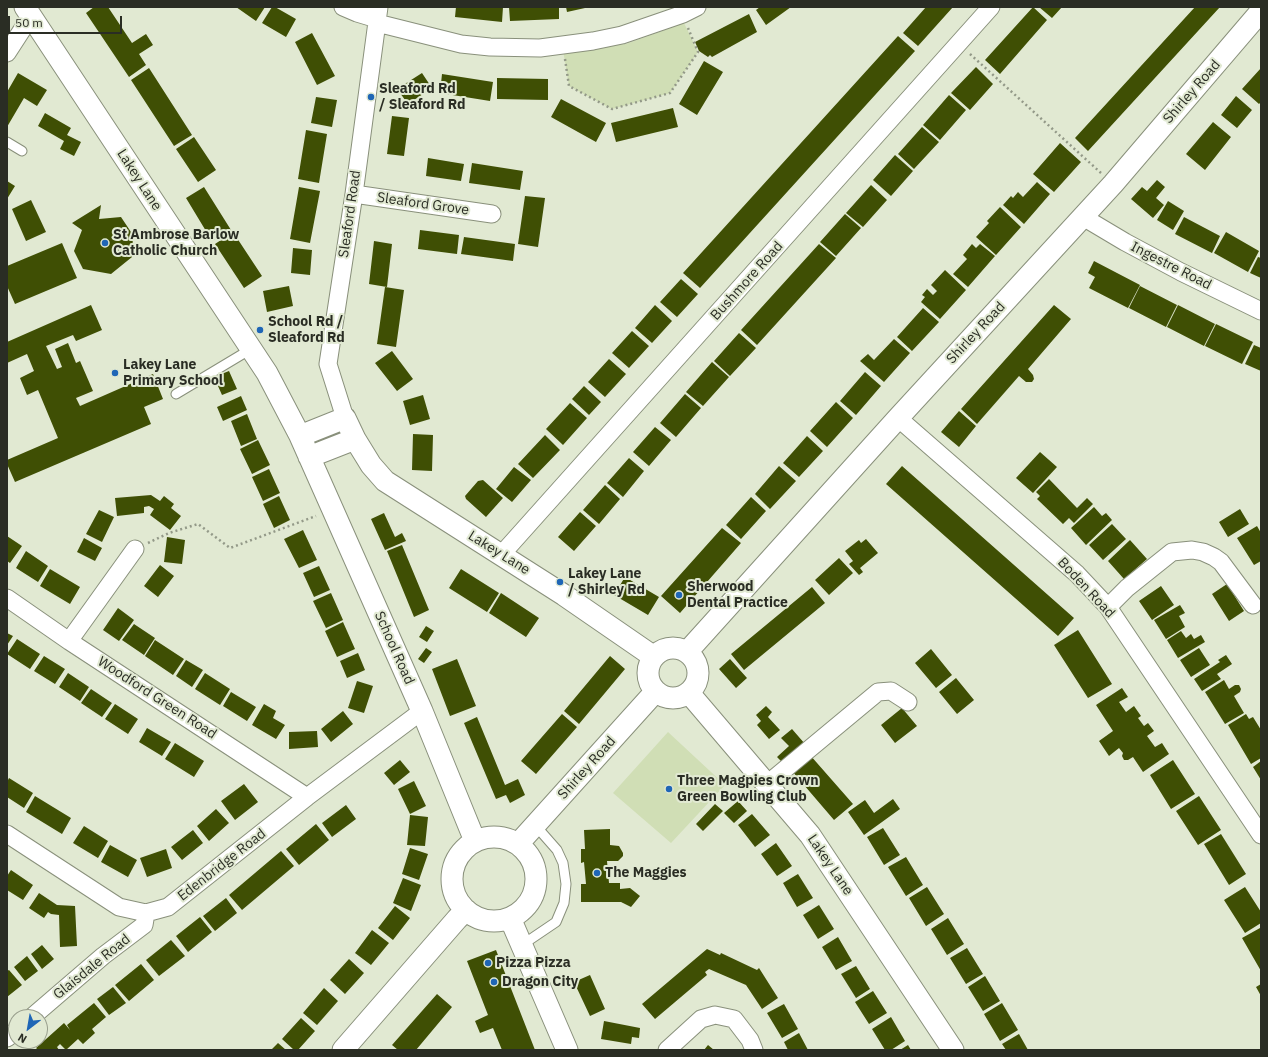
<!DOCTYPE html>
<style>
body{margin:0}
#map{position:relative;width:1268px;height:1057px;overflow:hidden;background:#e1e9d2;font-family:"IBM Plex Sans",sans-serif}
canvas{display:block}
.frame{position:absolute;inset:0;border:8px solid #2a2d24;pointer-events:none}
.north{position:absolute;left:8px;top:1009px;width:40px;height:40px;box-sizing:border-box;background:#e1e9d2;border:1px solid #989e8c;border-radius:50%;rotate:211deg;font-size:11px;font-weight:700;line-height:16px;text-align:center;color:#2a2d24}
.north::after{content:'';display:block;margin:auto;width:14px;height:18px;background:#1f66b6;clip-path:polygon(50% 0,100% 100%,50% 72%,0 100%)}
.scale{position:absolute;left:8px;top:16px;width:114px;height:18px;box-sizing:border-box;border:2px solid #2a2d24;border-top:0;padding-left:5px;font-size:12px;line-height:14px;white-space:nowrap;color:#2a2d24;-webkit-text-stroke:3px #e1e9d2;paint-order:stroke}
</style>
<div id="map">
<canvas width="1268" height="1057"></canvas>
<div class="frame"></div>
<div class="north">N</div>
<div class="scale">50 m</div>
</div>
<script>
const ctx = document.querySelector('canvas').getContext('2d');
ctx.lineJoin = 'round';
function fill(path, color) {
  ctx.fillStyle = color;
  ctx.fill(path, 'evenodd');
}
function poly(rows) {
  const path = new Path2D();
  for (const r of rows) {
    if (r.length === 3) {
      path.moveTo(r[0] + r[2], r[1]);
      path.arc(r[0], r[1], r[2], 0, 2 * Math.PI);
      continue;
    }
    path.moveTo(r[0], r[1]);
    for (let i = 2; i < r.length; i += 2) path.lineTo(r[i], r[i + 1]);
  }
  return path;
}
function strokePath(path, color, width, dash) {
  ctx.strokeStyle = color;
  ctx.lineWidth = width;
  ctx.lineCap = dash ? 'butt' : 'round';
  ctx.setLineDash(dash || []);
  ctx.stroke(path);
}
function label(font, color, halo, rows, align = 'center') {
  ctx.font = font + ' "IBM Plex Sans",sans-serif';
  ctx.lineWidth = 4;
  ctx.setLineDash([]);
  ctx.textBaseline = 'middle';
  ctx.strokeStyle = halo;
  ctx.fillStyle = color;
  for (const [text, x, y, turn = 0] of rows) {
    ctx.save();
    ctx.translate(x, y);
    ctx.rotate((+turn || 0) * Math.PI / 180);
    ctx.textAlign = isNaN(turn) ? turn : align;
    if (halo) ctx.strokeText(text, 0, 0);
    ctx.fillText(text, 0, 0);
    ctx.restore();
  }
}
fill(poly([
 [684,23,698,52,670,93,612,109,569,86,563,50,626,44],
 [668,732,725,785,671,843,613,793]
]), '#d0deb5');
fill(poly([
 [94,7,108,7,132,43,146,34,153,45,139,54,146,65,129,77,86,13],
 [236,7,265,7,256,21],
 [272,7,275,7,296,19,286,37,262,23],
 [456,7,503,7,502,22,455,17],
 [509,7,559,7,559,19,510,21],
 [566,7,585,7,585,8,567,12],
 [760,7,791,7,766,25,756,10],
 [926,7,953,7,918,46,903,33],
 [1033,7,1047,20,1000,74,985,60],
 [1039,7,1062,7,1052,18],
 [1195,7,1220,7,1088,151,1075,138],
 [749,14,757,32,712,57,710,55,708,57,699,51,695,42],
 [312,33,335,76,317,85,295,42],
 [898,36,915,51,700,288,683,273],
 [704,61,723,72,697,115,679,104],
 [976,67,993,84,970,110,951,93],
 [149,68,192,135,174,146,131,80],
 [1261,68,1261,102,1259,104,1242,89],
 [18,73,47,90,37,106,24,98,7,127,7,92],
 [422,73,432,88,408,104,397,89],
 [442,74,493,82,490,101,440,93],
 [497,78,548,79,548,100,497,99],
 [949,95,966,110,940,140,923,125],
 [1236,96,1252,110,1237,128,1221,115],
 [316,97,337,100,332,127,311,123],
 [561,99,606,123,596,142,551,117],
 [673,108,678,127,616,142,611,123],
 [45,113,71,128,67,135,81,142,74,156,60,149,64,141,38,126],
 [392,116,409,118,404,156,387,154],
 [1213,122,1231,137,1205,170,1186,154],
 [922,127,939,142,914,169,898,154],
 [306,130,327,134,319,183,298,179],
 [194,137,216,170,198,182,176,149],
 [1060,143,1081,162,1054,192,1033,174],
 [895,155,913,171,891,196,873,180],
 [428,158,464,164,461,181,426,176],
 [472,163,523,171,520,190,469,183],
 [1157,180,1165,187,1156,198,1164,205,1153,218,1131,199,1142,187,1147,191],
 [7,181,15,186,7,199],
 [1037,182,1050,194,1024,224,1003,205,1011,196,1013,198,1018,192,1023,197],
 [871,185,887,200,863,227,846,213],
 [204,187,231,230,212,241,186,198],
 [299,187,320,191,310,243,290,239],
 [525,196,545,198,538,247,518,244],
 [31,200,46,232,26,241,12,209],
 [1168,201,1184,211,1173,230,1157,220],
 [101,205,99,219,121,217,133,235,132,257,111,274,83,269,74,251,82,230,72,223],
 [1000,207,1021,227,996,255,976,237,989,223,987,221],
 [845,214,861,228,836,256,820,242],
 [1184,217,1220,236,1212,253,1175,234],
 [420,230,459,235,457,254,418,249],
 [233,232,262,276,244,288,215,244],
 [1226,232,1259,251,1248,272,1214,253],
 [464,237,515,244,513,261,461,254],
 [374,241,392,244,387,287,369,284],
 [62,243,77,278,15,304,7,286,7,266],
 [819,244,836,258,757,345,741,330],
 [972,244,976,248,980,244,995,256,968,287,953,274,967,259,963,255],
 [293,248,312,250,310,275,291,273],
 [1258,257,1261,258,1261,278,1250,273],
 [1094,261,1140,285,1128,308,1089,288,1095,277,1088,273],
 [945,270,966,290,940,319,921,302,925,297,922,295,927,289,933,295,937,291,931,285],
 [681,279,698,294,677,317,660,302],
 [289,286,293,306,267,312,263,291],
 [1140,286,1177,305,1166,327,1129,308],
 [385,287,404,290,396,347,377,344],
 [91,305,102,330,76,341,73,335,46,346,57,369,62,367,55,349,68,343,76,363,80,361,93,391,76,398,80,406,153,374,163,399,144,407,151,424,15,482,7,464,7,460,58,438,38,390,27,395,20,378,34,371,27,354,7,363,7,342],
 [655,305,672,321,652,343,635,328],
 [1054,305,1071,319,1028,369,1033,375,1034,379,1032,382,1026,382,1019,376,977,424,961,409],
 [1178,305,1215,324,1204,346,1167,327],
 [923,308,939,322,912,351,897,337],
 [1216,324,1253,342,1242,364,1205,346],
 [632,331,649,346,629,368,612,353],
 [739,333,756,348,730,376,714,361],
 [894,339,910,353,884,382,860,361,868,354,874,360],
 [1254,345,1261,348,1261,371,1245,364],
 [392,351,413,379,397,391,375,363],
 [609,359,626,374,605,397,588,382],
 [712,362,729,377,703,406,686,392],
 [229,371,237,389,222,395,214,377],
 [865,372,881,386,856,415,840,401],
 [584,386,601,402,589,415,572,399],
 [685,394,701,408,676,437,660,423],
 [423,395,430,419,410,425,403,401],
 [241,396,247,410,223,421,217,407],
 [836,402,853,418,827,447,810,431],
 [570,403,587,418,563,445,546,429],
 [959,411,976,426,959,447,941,432],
 [247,414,257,439,241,446,231,421],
 [655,427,671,440,649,466,633,452],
 [413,434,433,435,432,471,412,470],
 [545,435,560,450,533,478,518,464],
 [807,436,823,451,799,477,783,463],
 [258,440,270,465,252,474,240,449],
 [1040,452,1057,467,1033,493,1016,478],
 [629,458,644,471,623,497,607,483],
 [779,466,796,481,770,509,755,494],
 [902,466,1074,618,1058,636,886,484],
 [514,467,531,480,512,502,496,489],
 [269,469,280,493,263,501,252,477],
 [1049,479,1077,508,1087,498,1093,504,1074,523,1069,518,1063,524,1037,499,1040,496,1036,492],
 [483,480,503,498,486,517,466,499,465,496,478,481],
 [605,485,620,499,599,524,583,510],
 [151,495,160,501,164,496,174,504,171,508,181,516,170,530,150,515,154,509,149,506,144,507,144,513,117,516,115,498],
 [279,496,290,520,274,528,263,504],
 [751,497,766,511,741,539,726,525],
 [1094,507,1102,516,1106,513,1112,520,1086,545,1071,528],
 [1240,509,1249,524,1228,537,1219,522],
 [99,510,114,517,102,542,86,534],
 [580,512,596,526,574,551,558,537],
 [384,513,395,537,402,533,406,541,385,550,371,519],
 [1112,524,1126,539,1103,560,1089,545],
 [1257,526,1261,533,1261,561,1254,565,1237,538],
 [722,528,741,543,680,613,661,596],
 [303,530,317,560,299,568,284,539],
 [7,536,22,546,10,563,7,561],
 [167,537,185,540,182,564,164,562],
 [84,538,102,548,95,561,77,552],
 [866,539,878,553,860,568,863,572,859,575,849,564,853,561,845,551,859,540,861,543],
 [1130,540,1147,559,1124,579,1108,561],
 [402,545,429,610,414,617,387,551],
 [26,551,48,566,38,582,16,568],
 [839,558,853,573,829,595,815,580],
 [160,565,174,576,158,597,144,586],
 [319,566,330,590,314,597,303,573],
 [50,569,80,587,70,604,40,586],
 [461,569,499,593,487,612,449,588],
 [625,577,659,597,648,615,614,595],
 [1227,584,1244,611,1229,621,1212,594],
 [1161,586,1174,605,1152,620,1139,601],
 [812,587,825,603,744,670,731,654],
 [331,593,343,620,326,628,313,601],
 [501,593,539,618,526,637,489,613],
 [1180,605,1185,613,1179,616,1185,627,1166,639,1154,620],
 [118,608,134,620,119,641,103,630],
 [343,622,355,649,337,657,325,631],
 [134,624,155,638,144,655,122,640],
 [426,626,434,631,427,642,419,637],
 [1078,630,1112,684,1088,698,1054,645],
 [1181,631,1186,638,1191,634,1194,639,1201,635,1205,642,1178,658,1167,640],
 [7,633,13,636,7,645],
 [17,639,40,654,30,669,7,654],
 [155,640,184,659,173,675,145,656],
 [426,648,432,652,424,663,418,659],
 [1199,648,1210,665,1191,677,1180,660],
 [931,649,952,675,936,688,915,663],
 [358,653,365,670,347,678,340,661],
 [1226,655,1232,664,1217,674,1221,679,1202,691,1194,679,1220,662,1218,660],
 [44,656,65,669,55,684,34,671],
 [610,656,625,669,579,724,564,711],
 [457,659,476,706,450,716,432,669],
 [730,659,747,678,736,688,719,669],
 [186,660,203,670,192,687,176,676],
 [68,673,89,687,80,701,59,687],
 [205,673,230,689,220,705,195,689],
 [956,678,974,700,957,714,939,692],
 [1224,680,1229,689,1235,685,1239,685,1241,689,1240,692,1234,696,1244,713,1225,724,1205,692],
 [357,681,373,686,364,713,348,708],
 [1122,688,1128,697,1119,702,1126,712,1134,706,1141,716,1138,718,1144,726,1148,723,1154,731,1147,736,1155,747,1162,743,1169,754,1143,772,1133,757,1128,760,1124,760,1122,756,1123,753,1119,748,1109,756,1099,741,1113,731,1096,705],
 [91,689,112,703,102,717,81,703],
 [231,692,256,707,247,721,223,706],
 [115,704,138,719,128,734,105,719],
 [264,704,276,711,273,718,285,725,276,739,252,725],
 [766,706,772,712,768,717,780,730,769,739,757,725,761,721,756,715],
 [902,708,917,726,895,743,881,725],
 [343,711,353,724,331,742,321,729],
 [562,714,577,727,536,774,521,761],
 [1246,714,1249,719,1253,717,1261,730,1261,758,1251,764,1228,725],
 [477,717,505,785,518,779,525,795,510,803,506,795,496,799,464,723],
 [147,728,171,742,162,756,139,742],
 [792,729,805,744,783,763,777,757,789,746,781,738],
 [317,731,318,747,289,749,289,732],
 [175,743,204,761,194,777,165,759],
 [810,755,853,804,834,820,792,771],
 [400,760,410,772,394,785,384,773],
 [1173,760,1195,794,1171,809,1150,775],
 [1261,761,1261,780,1253,767],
 [9,778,33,793,24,808,7,797,7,782],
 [414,781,426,806,410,814,398,789],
 [244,784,258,802,235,820,221,801],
 [35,796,71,818,62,834,26,812],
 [1199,796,1221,830,1198,845,1176,811],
 [893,799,900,809,864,835,848,812,865,800,874,813],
 [738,801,747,811,734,823,724,813],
 [715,804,723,811,703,831,696,824],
 [346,805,356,819,332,837,322,823],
 [216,809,229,823,209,841,197,826],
 [752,814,770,835,755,847,738,825],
 [410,815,428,817,425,846,407,845],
 [316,824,329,840,299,865,286,849],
 [84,826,108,841,98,858,73,843],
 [883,828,900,855,884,865,867,837],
 [610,829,610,845,619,846,623,853,623,856,618,861,607,861,609,883,620,883,620,889,630,888,640,896,631,907,621,902,581,902,581,884,586,884,584,862,581,863,581,849,585,849,584,830],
 [193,830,203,843,182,860,171,847],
 [1221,834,1246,874,1229,885,1204,844],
 [776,843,792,866,777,876,761,854],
 [110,845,137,860,128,877,101,862],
 [410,848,428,854,419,880,402,874],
 [166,849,172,868,147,877,140,858],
 [281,851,294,866,242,910,229,895],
 [906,857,923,885,906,896,888,867],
 [11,870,33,885,23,900,7,890,7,876],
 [798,874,813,898,797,907,783,883],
 [403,878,421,885,411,911,393,903],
 [927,887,944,914,926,926,909,898],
 [1245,887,1261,912,1261,923,1245,933,1224,900],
 [39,893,57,905,75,906,77,946,60,947,59,915,51,914,48,912,44,918,29,908],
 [226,898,237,913,215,931,203,916],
 [819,905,834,929,818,939,803,915],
 [395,906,410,918,393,940,378,928],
 [200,917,212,932,188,952,176,936],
 [948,918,964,944,947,955,931,929],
 [1260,928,1261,930,1261,971,1242,938],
 [372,930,389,943,371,965,355,953],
 [838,937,852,961,836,970,822,947],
 [171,940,185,956,159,976,146,960],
 [42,945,54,959,42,969,31,954],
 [967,948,983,974,966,984,950,958],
 [707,949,720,955,721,953,757,970,759,968,778,998,762,1009,746,985,709,969,705,972,707,975,655,1019,642,1004],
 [496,950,535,1050,502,1050,493,1028,480,1033,475,1021,488,1015,467,961],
 [27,956,38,971,25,981,14,967],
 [349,959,364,973,345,994,330,980],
 [141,964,154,980,129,1001,115,985],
 [856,966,870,989,856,998,841,974],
 [9,970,22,985,7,997,7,971],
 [590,975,605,1009,590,1016,574,982],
 [985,976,1000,1001,983,1011,968,987],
 [1261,984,1261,996,1256,987],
 [113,987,126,1003,109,1015,97,999],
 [324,988,338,1001,317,1025,303,1013],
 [873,991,887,1013,869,1024,855,1002],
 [437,994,452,1007,416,1050,398,1050,392,1045],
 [94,1003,106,1017,92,1029,95,1033,83,1044,78,1039,66,1050,60,1044,57,1047,59,1050,38,1050,36,1048,64,1023,70,1030,67,1025],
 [1002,1003,1018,1030,1000,1041,984,1014],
 [784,1004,798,1029,782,1038,767,1013],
 [891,1017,905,1041,891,1050,885,1050,872,1029],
 [301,1018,315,1031,298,1050,294,1050,282,1039],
 [604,1021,640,1028,639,1038,632,1037,631,1044,601,1039],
 [799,1033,808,1050,788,1050,784,1042],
 [1019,1034,1028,1050,1006,1050,1002,1044],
 [278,1043,286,1050,271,1050],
 [708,1045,714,1050,704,1050],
 [908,1045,911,1050,900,1050]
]), '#3f4f04');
const service = poly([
 [7,142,22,151],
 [176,394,251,349],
 [522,945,556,922,564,903,566,884,563,863,557,850,535,825]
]);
const minor = poly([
 [343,7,357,13,377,19],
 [377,23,461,44,490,47,540,48,593,41,622,35,683,14,697,7],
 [7,53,31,16],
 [354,194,492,214],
 [1083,217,1125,242,1181,272,1261,311],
 [345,418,328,364,354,194,379,7],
 [898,418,1077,574,1108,607,1261,835],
 [501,555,991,7],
 [7,598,69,641,307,797],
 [1108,607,1127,588,1172,552,1192,550,1203,552,1214,557,1221,562,1253,605],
 [69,641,135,549],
 [766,785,878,692,891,691,908,702],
 [7,834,119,907,146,913,168,907,307,797,422,711],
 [32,1017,103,956,144,925,146,913],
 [7,1038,16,1031],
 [667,1050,701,1019,715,1015,734,1019,750,1040,754,1050]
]);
const tertiary = poly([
 [25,7,267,373,300,436,332,508,422,711,475,841],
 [300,436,345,418,355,439,371,465,385,481,564,595,654,657],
 [309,457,355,439],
 [673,673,25],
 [687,652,898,418,1113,184,1261,11],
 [689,693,810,835,953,1050],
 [494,879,42],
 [518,844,655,692],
 [510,918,567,1050],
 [343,1050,457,919,466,910]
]);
strokePath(service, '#89907b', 11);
strokePath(minor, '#89907b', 19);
strokePath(tertiary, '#89907b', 23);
strokePath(poly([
 [970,54,1101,173],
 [565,59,569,86,612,109,670,93,698,52,688,28],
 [148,543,169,533,198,524,230,548,316,516]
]), '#939988', 2.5, [2, 3]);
strokePath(service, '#fff', 9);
strokePath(minor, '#fff', 17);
strokePath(tertiary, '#fff', 21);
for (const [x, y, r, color] of [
 [371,97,4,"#1f66b6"],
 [105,243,4,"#1f66b6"],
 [260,330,4,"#1f66b6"],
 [115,373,4,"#1f66b6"],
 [560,582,4,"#1f66b6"],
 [679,595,4,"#1f66b6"],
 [669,789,4,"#1f66b6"],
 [597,873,4,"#1f66b6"],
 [488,963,4,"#1f66b6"],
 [494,982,4,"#1f66b6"]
]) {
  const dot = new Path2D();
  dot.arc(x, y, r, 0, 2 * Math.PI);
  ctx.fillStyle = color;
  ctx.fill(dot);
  strokePath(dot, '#e1e9d2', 1.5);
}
label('bold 14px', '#2a2d24', '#e1e9d2', [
 ["Sleaford Rd",379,89],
 ["/ Sleaford Rd",379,105],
 ["St Ambrose Barlow",113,235],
 ["Catholic Church",113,251],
 ["School Rd /",268,322],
 ["Sleaford Rd",268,338],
 ["Lakey Lane",123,365],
 ["Primary School",123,381],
 ["Lakey Lane",568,574],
 ["/ Shirley Rd",568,590],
 ["Sherwood",687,587],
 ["Dental Practice",687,603],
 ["Three Magpies Crown",677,781],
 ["Green Bowling Club",677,797],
 ["The Maggies",605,873],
 ["Pizza Pizza",496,963],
 ["Dragon City",502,982]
], 'left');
label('14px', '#2a2d24', '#e1e9d2', [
 ["Shirley Road",1192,92,-49],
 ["Lakey Lane",139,180,57],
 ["Sleaford Grove",423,204,8],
 ["Sleaford Road",350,214,-82],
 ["Ingestre Road",1171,266,27],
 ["Bushmore Road",747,281,-48],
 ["Shirley Road",976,333,-47],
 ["Lakey Lane",499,553,32],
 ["Boden Road",1086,588,47],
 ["School Road",394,648,66],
 ["Woodford Green Road",157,698,33],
 ["Shirley Road",587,768,-48],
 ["Edenbridge Road",222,865,-38],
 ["Lakey Lane",830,865,56],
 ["Glaisdale Road",92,967,-39]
]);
</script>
